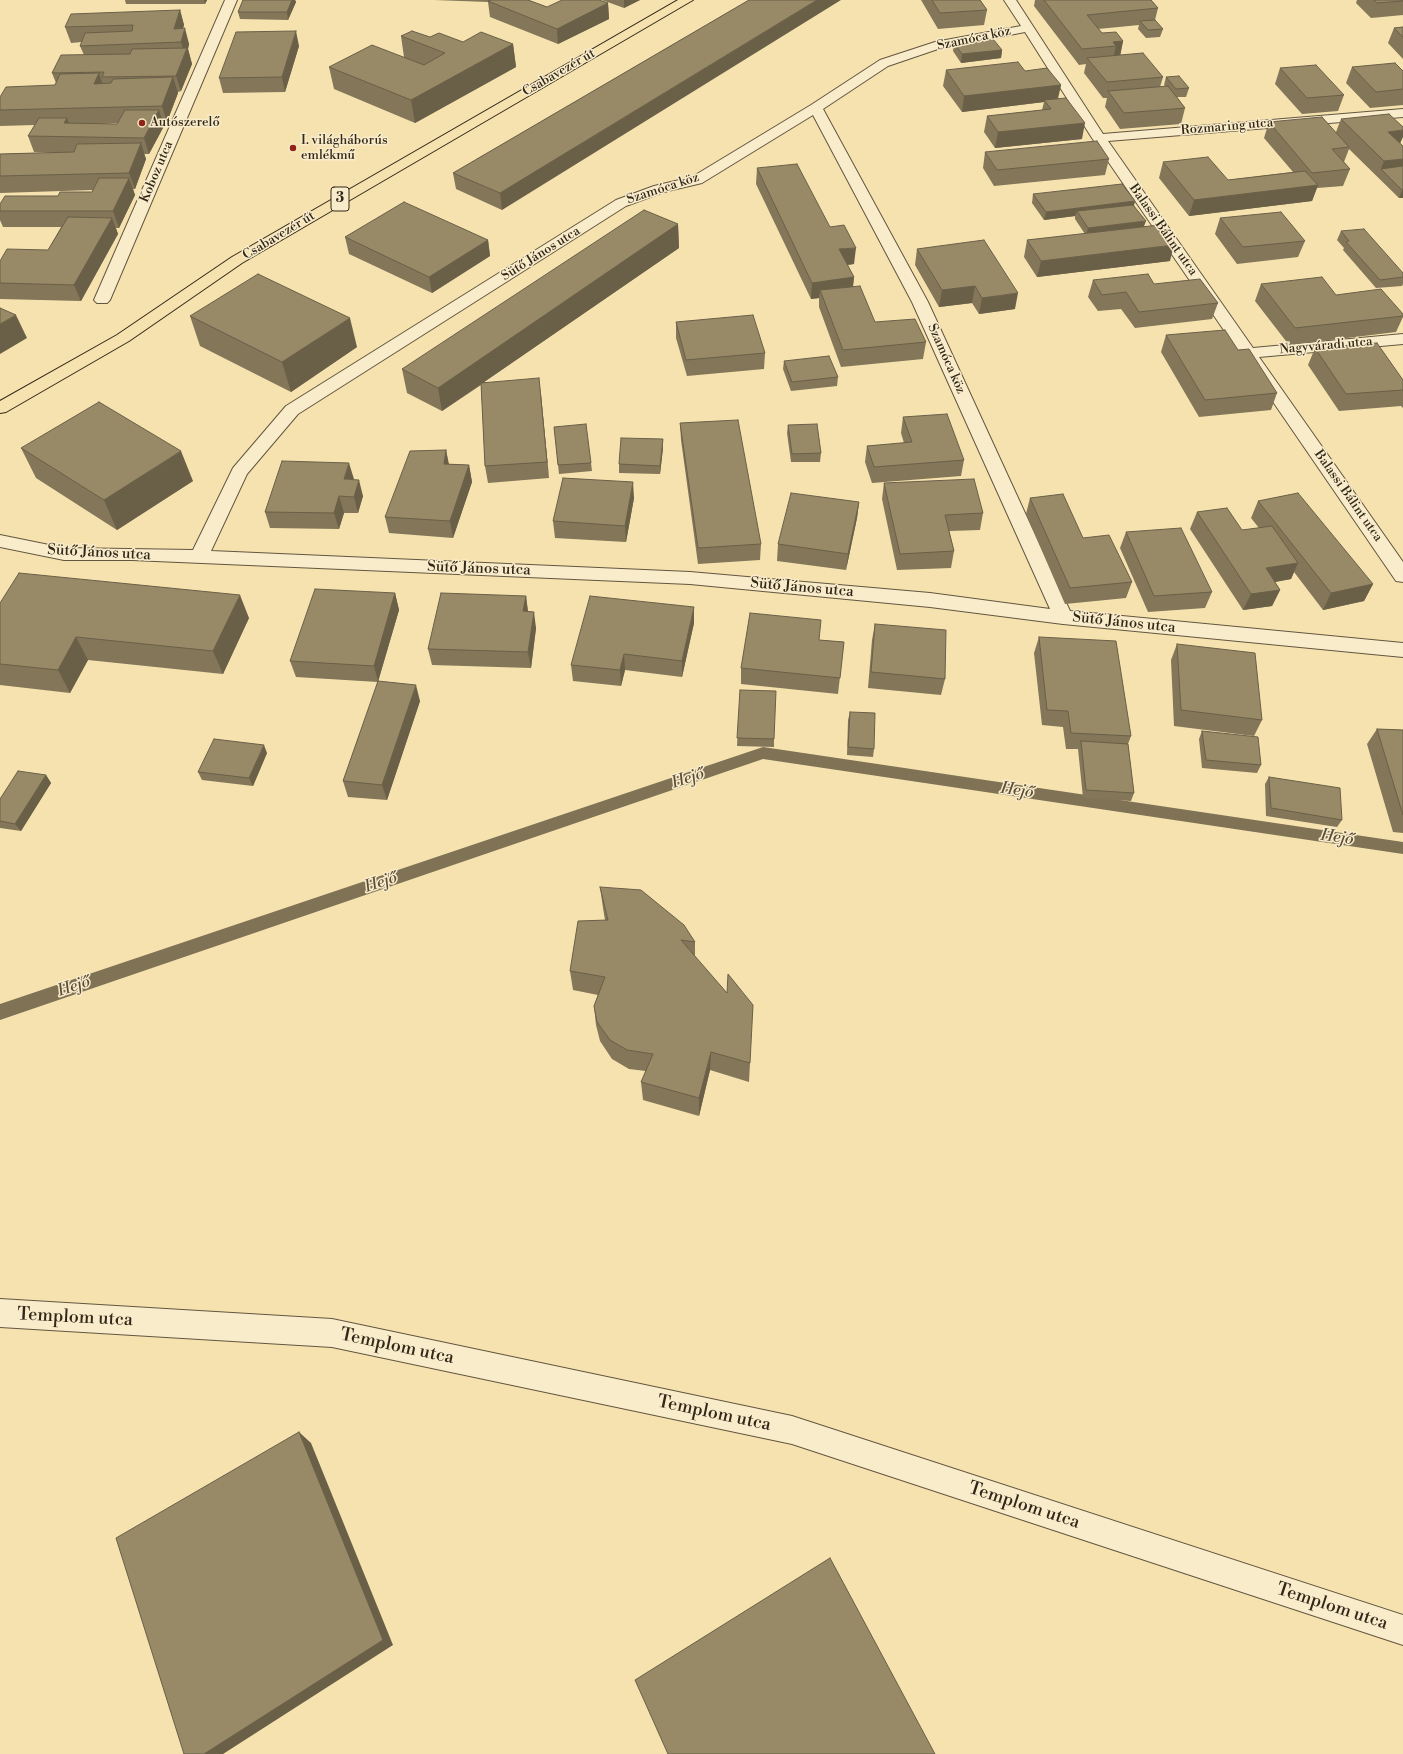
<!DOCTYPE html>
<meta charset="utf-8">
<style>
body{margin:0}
canvas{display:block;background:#f6e2af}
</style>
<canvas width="1403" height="1754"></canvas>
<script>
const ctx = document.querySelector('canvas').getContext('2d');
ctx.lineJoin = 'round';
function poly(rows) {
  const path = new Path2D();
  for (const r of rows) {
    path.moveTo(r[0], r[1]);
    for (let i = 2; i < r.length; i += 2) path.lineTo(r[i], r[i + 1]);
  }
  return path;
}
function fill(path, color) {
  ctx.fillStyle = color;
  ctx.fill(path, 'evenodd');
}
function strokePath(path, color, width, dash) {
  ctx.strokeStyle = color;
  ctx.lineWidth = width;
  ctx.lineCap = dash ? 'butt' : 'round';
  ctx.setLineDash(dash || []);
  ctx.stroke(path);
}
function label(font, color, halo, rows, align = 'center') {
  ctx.font = font + ' "Libre Bodoni",serif';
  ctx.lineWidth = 3;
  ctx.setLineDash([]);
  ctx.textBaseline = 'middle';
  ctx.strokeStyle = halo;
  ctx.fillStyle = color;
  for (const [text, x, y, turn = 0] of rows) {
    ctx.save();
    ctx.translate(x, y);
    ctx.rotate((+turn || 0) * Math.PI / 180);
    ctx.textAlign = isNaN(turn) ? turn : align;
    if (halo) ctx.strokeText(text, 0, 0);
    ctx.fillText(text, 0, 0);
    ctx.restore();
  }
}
fill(poly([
 [763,747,1403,842,1403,854,763,759,0,1020,0,1004,763,747]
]), '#7f7255');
const minor = poly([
 [225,0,237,0,110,300,107,303,97,303,94,300,225,0],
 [1004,0,1016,0,1103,134,1403,109,1403,117,1108,141,1253,348,1403,334,1403,344,1259,357,1403,562,1403,582,1396,581,1092,138,1025,32,938,49,888,66,823,109,928,302,1070,611,1403,643,1403,657,1063,624,930,607,690,584,132,560,64,560,0,547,0,535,64,548,193,550,233,468,286,406,616,200,654,186,692,177,811,105,880,60,935,42,1021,26,1004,0],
 [813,115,912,302,1050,609,930,593,690,572,211,551,247,474,298,414,626,206,664,192,702,183,813,115],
 [0,1299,332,1319,792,1416,1403,1615,1403,1645,792,1444,332,1347,0,1327,0,1299]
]);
const primary = poly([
 [678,0,693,0,242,263,129,341,6,412,0,413,0,401,117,335,232,257,678,0]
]);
strokePath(minor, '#63563f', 2);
strokePath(primary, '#32281a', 2);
fill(minor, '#f9eccb');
fill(primary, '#f6e2af');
fill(poly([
 [125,0,207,0,205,4,126,4],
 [243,0,295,0,296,2,288,20,240,19,238,12],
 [434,0,528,0,547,7,608,3,609,19,558,44,490,17,488,2],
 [602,0,640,0,624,8],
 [749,0,502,210,456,189,453,173],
 [921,0,980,0,987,10,984,25,938,29],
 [1035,0,1151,0,1158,8,1155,20,1163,29,1160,37,1146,38,1138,29,1139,25,1098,29,1102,33,1123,41,1120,55,1163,77,1160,87,1165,86,1164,85,1166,77,1189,88,1186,97,1177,97,1185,108,1181,124,1120,129,1105,107,1107,98,1103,98,1084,73,1086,64,1079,65,1034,6],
 [1357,0,1403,0,1403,15,1371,18,1356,3],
 [180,10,184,25,183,28,189,44,188,49,192,64,181,91,178,92,178,93,167,122,162,122,164,126,149,154,144,154,146,159,135,189,133,189,135,195,119,228,116,228,118,234,81,301,0,299,0,261,48,250,61,227,3,227,0,220,0,204,58,196,92,192,93,190,0,193,0,154,61,152,34,152,28,136,35,125,0,126,0,97,55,85,56,83,52,73,84,55,80,46,82,42,71,43,65,27],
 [97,123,117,123,117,124],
 [1403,27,1403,59,1388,43,1394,28],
 [401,36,430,37,463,42,513,44,516,67,415,123,334,89,329,67,404,57],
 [954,43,1002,50,1001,58,961,63,953,51],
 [299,46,285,92,223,93,219,78],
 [1352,67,1403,71,1403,105,1370,108,1346,83],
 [1280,68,1344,95,1338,111,1302,114,1275,84],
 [946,70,1025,71,1061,85,1058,99,1082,139,995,148,984,132,987,116,1042,110,1044,102,962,112,943,86],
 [1341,119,1400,144,1403,198,1399,198,1349,149,1344,162,1350,169,1343,186,1317,188,1312,201,1189,216,1159,178,1163,162,1228,180,1293,172,1264,138,1269,122,1336,132],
 [985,152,1109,159,1105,175,994,186,983,168],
 [757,168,830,227,854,264,847,265,854,277,853,287,875,322,926,342,923,359,841,367,819,307,819,298,811,299,756,184],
 [1033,194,1135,201,1134,205,1144,226,1170,261,1037,277,1024,257,1027,240,1085,234,1075,219,1075,216,1044,220,1032,203],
 [1220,218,1305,241,1298,257,1237,264,1215,234],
 [678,224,679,248,484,382,541,395,549,478,488,483,485,466,481,385,442,411,407,393,402,369],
 [1341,231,1403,273,1403,284,1402,286,1376,288,1343,250,1344,248,1337,240],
 [345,237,488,240,490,256,432,293,349,254],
 [917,249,1015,309,979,314,972,303,939,307,915,265],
 [1093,280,1154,284,1218,303,1212,319,1135,328,1121,309,1098,311,1088,297],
 [1261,284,1336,295,1403,314,1403,317,1396,332,1289,345,1255,301],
 [190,316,357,347,291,392,200,346],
 [676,322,765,353,764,369,687,376,676,338],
 [1166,335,1238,350,1277,393,1271,410,1199,417,1161,352],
 [1315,348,1403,380,1403,408,1401,406,1339,411,1308,365],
 [784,361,838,377,837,386,791,391,783,369],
 [903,417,964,460,961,476,872,483,865,462,867,446,904,443,901,433],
 [680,423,761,544,760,560,698,564,681,440],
 [788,425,821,453,820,462,791,462,787,433],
 [554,427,591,463,592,471,559,474],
 [21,448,193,481,117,530,36,478],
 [663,448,660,474,619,473,619,464],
 [446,450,449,464,469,465,472,482,453,538,389,533,385,517],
 [354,480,363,496,358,513,344,513,339,529,270,528,265,512],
 [884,483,983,513,980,530,949,531,954,551,951,568,897,570,882,499],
 [634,498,626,542,555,538,553,521],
 [1030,498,1083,538,1132,582,1126,598,1065,604,1026,514],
 [1258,501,1373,584,1364,601,1323,610,1294,572,1291,579,1275,582,1280,590,1272,606,1243,610,1190,529,1197,512,1242,530,1259,528,1251,518],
 [859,502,857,518,846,570,777,561,778,544],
 [1126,532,1212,592,1205,608,1148,612,1120,548],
 [395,593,399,610,378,681,420,701,387,800,348,797,343,781,378,682,296,677,290,661],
 [526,596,528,612,536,628,531,668,432,665,428,649],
 [0,603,249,618,223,674,88,660,70,693,0,685],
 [694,623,682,677,625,670,621,686,573,681,571,665],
 [875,624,945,679,941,695,868,688,872,640],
 [1039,637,1131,736,1128,744,1134,793,1131,801,1083,798,1078,749,1066,749,1063,727,1042,725,1034,653],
 [819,640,844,642,838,694,741,684,741,668],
 [1177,644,1262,720,1254,736,1174,726,1171,660],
 [740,690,774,739,774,747,737,746],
 [850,712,874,749,873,757,847,755,848,720],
 [1377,729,1403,730,1403,833,1393,832,1367,744],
 [1202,731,1261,765,1257,773,1202,768,1199,739],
 [267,753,253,786,202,780,198,772],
 [46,775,51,783,21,831,0,828,0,799],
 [1269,777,1342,820,1337,827,1266,816,1265,784],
 [600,887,695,942,695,957,750,1063,749,1082,710,1070,699,1116,643,1100,641,1082,646,1071,629,1069,612,1059,600,1041,596,1025,594,1006,598,995,573,990,570,971,605,920,603,908]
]), '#837659');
fill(poly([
 [204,0,207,0,205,4],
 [292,0,295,0,296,2,288,20,287,12],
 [624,0,640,0,624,8],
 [817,0,841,0,502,210,500,193],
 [608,3,609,19,558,44,557,29],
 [180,10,184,25,179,42,174,29],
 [185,28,189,44,188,49,192,64,181,91,176,76,185,55,181,42],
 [296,31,299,46,285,92,282,77],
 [1123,41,1120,57,1113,58,1116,46,1113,42],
 [513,44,516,67,415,123,411,100],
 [1002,50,1001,58,961,63,962,54],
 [99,73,104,89,94,84],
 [173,77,178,93,167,122,162,106],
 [1061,85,1057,100,1044,100,1044,102,962,112,964,96],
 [159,110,164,126,149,154,144,138],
 [67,118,73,134,64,123],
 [1085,123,1082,139,995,148,998,132],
 [1403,130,1403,137,1399,146,1388,132],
 [141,143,146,159,135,189,129,173],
 [1403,159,1403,174,1381,169,1378,177,1384,161],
 [129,178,135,195,119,228,113,211],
 [1318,185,1312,201,1189,216,1194,200],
 [1402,190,1403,190,1403,198,1399,198],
 [1135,201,1133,209,1077,211,1075,216,1044,220,1046,212],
 [112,218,118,234,81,301,74,285],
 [1146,221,1143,229,1086,236,1088,228],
 [678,224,679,248,442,411,438,388],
 [488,240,490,256,432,293,429,277],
 [1174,245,1170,261,1037,277,1041,261],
 [856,248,854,264,838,266,839,249],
 [854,277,852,294,820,290,819,298,811,299,812,283],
 [975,286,972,303,939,307,942,290],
 [1018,293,1015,309,979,314,982,298],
 [16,315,27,338,0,354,0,324],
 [350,318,357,347,291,392,282,362],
 [539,378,541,395,549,478,547,462],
 [663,439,663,448,660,474,660,466],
 [446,450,449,467,444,464],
 [181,451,193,481,117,530,104,500],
 [349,463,354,479,344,479],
 [469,465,472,482,453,538,450,521],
 [359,480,363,496,358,513,354,497],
 [633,482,634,498,626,542,625,526],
 [339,496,344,513,339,529,334,513],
 [859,502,857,518,846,570,848,554],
 [1298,563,1291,579,1258,585,1266,568],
 [1373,584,1364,601,1323,610,1331,593],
 [1280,590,1272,606,1243,610,1251,594],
 [395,593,399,610,378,682,374,666],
 [240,595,249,618,223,674,213,651],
 [526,596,528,612,523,611],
 [694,607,694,623,682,677,682,661],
 [534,612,536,628,531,668,528,652],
 [76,637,88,660,70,693,58,670],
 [624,654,625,670,621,686,620,670],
 [416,685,420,701,387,800,382,785],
 [264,745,267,753,253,786,249,778],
 [46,775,51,783,21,831,15,824],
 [711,1052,710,1070,699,1116,699,1098],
 [299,1432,311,1443,393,1645,223,1754,204,1754]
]), '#6a6048');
const building = poly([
 [243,0,292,0,287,12,238,12,243,0],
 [491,0,528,0,547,7,562,0,599,0,608,3,557,29,488,1,491,0],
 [749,0,817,0,500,193,453,173,749,0],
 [932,0,980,0,987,10,940,13,932,0],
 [1044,0,1151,0,1158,8,1087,15,1102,33,1116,32,1123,41,1113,42,1116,46,1082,49,1044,0],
 [1374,0,1403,0,1403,1,1377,3,1374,0],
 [180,10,174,29,185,28,181,42,80,46,85,33,132,31,133,25,65,27,71,14,180,10],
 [1155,20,1163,29,1148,30,1140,21,1155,20],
 [1403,27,1403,37,1394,28,1403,27],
 [296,31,282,77,219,78,236,32,296,31],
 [412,31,430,37,439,33,463,42,481,32,513,44,411,100,329,67,372,45,424,65,445,53,401,36,412,31],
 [993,39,1002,50,962,54,954,43,993,39],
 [187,48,176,76,102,77,104,72,52,73,61,55,130,54,132,49,187,48],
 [1143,53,1163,77,1107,82,1087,58,1143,53],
 [1018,62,1025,71,1047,68,1061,85,964,96,946,70,1018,62],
 [1395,63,1403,71,1403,89,1376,92,1352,67,1395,63],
 [1316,65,1344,95,1307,98,1280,68,1316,65],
 [99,73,94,84,111,83,113,79,173,77,162,106,0,110,0,97,6,87,55,85,60,74,99,73],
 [1179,76,1189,88,1176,89,1166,77,1179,76],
 [1168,86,1185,108,1124,113,1108,91,1168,86],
 [1066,98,1085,123,998,132,987,116,1051,109,1044,100,1066,98],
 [125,110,159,110,144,138,28,136,39,118,67,118,64,123,117,124,125,110],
 [1389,114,1403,127,1403,130,1388,132,1403,146,1403,159,1384,161,1341,119,1389,114],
 [1322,117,1349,147,1332,149,1350,169,1312,173,1269,122,1322,117],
 [1097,141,1109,159,997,170,985,152,1097,141],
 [141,143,129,173,0,176,0,154,74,152,77,144,141,143],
 [1208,157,1228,180,1305,171,1318,185,1194,200,1163,162,1208,157],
 [797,164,830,227,844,225,856,248,839,249,854,277,812,283,757,168,797,164],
 [1403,166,1403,190,1402,190,1381,169,1403,166],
 [99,178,129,178,113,211,0,211,0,204,5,196,58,196,60,192,92,192,99,178],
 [1122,184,1135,201,1046,212,1033,194,1122,184],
 [404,202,488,240,429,277,345,237,404,202],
 [1133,205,1146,221,1088,228,1077,211,1133,205],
 [644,210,678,224,438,388,402,369,644,210],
 [1281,212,1305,241,1243,247,1220,218,1281,212],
 [68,217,112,218,74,285,0,283,0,261,7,249,48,250,68,217],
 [1159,225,1174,245,1041,261,1027,240,1159,225],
 [1364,229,1403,273,1403,277,1380,280,1346,242,1349,241,1341,231,1364,229],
 [984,240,1018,293,982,298,975,286,942,290,917,249,984,240],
 [258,274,350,318,282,362,190,316,258,274],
 [1148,274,1154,284,1200,279,1218,303,1139,312,1126,292,1102,295,1093,280,1148,274],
 [1322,277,1336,295,1381,289,1403,314,1403,316,1295,328,1261,284,1322,277],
 [860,286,875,322,915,319,926,342,843,350,820,290,860,286],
 [0,308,16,315,0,324,0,308],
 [753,315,765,353,686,360,676,322,753,315],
 [1225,330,1238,350,1249,349,1277,393,1205,400,1166,335,1225,330],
 [1377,343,1403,380,1403,390,1346,394,1315,348,1377,343],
 [829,356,838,377,792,382,784,361,829,356],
 [539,378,547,462,485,466,481,383,539,378],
 [99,402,181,451,104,500,21,448,99,402],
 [947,414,964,460,874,467,867,446,912,442,903,417,947,414],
 [738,420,761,544,698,548,680,423,738,420],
 [586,424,591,463,558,465,554,427,586,424],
 [817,424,821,453,792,454,788,425,817,424],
 [621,438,663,439,660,466,619,464,621,438],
 [446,450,444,464,469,465,450,521,385,517,410,451,446,450],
 [282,461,349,463,344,479,359,480,354,497,339,496,334,513,265,512,282,461],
 [563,478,633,482,625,526,553,521,563,478],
 [974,479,983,513,945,515,954,551,900,554,884,483,974,479],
 [791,493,859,502,848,554,778,544,791,493],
 [1298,493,1373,584,1331,593,1258,501,1298,493],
 [1063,494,1083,538,1109,535,1132,582,1070,588,1030,498,1063,494],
 [1227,508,1242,530,1272,526,1298,563,1266,568,1280,590,1251,594,1197,512,1227,508],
 [1181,528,1212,592,1154,596,1126,532,1181,528],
 [19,573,240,595,213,651,76,637,58,670,0,664,0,603,19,573],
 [315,589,395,593,374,666,290,661,315,589],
 [441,593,526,596,523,611,534,612,528,652,428,649,441,593],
 [590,596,694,607,682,661,624,654,620,670,571,665,590,596],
 [750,613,821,620,819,640,844,642,840,678,741,668,750,613],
 [875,624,946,630,945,679,871,672,875,624],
 [1039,637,1116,641,1131,736,1071,733,1068,711,1047,710,1039,637],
 [1177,644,1255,653,1262,720,1181,710,1177,644],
 [378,681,416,685,382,785,343,781,378,681],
 [740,690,776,691,774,739,737,738,740,690],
 [850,712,875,713,874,749,848,747,850,712],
 [1377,729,1403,730,1403,815,1377,729],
 [1202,731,1258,737,1261,765,1206,760,1202,731],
 [214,739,264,745,249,778,198,772,214,739],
 [1081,741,1128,744,1134,793,1086,790,1081,741],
 [18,771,46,775,15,824,0,821,0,799,18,771],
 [1269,777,1340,788,1342,820,1271,808,1269,777],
 [600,887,641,890,684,925,695,942,681,940,727,993,728,974,753,1005,750,1063,711,1052,699,1098,641,1082,653,1054,627,1050,610,1040,597,1022,594,1006,605,977,570,971,578,921,608,920,600,887],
 [299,1432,383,1640,204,1754,184,1754,116,1538,299,1432],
 [830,1558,935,1754,668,1754,635,1680,830,1558]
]);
fill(building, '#988967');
strokePath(building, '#6a6048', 1);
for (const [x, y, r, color] of [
 [142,123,4,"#8f2418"],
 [293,148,4,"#8f2418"]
]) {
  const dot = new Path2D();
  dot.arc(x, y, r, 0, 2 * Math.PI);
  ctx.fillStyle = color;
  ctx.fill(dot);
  strokePath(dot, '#f9eccb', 1.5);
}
label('13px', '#32281a', '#f9eccb', [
 ["Szamóca köz",974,39,-12],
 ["Csabavezér út",559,73,-30],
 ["Rozmaring utca",1227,127,-5],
 ["Koboz utca",157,172,-67],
 ["Szamóca köz",663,189,-18],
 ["Balassi Bálint utca",1163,230,55],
 ["Csabavezér út",279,236,-31],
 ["Sütő János utca",541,254,-32],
 ["Nagyváradi utca",1326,346,-5],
 ["Szamóca köz",946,359,66],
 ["Balassi Bálint utca",1348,496,55]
]);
label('13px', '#32281a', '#f9eccb', [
 ["Autószerelő",150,123],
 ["I. világháborús",301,141],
 ["emlékmű",301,156]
], 'left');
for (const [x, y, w] of [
 [340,199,18]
]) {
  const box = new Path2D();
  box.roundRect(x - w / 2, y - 12, w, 24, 3);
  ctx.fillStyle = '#f9eccb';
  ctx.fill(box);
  strokePath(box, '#32281a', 1);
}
label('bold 14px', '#32281a', null, [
 ["3",340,199]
]);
label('15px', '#32281a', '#f9eccb', [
 ["Sütő János utca",99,553,3],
 ["Sütő János utca",479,569,2],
 ["Sütő János utca",802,588,5],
 ["Sütő János utca",1124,623,6]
]);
label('italic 16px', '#594d37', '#f9eccb', [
 ["Hejő",688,779,-19],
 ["Hejő",1017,791,8],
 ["Hejő",1337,838,8],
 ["Hejő",381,883,-19],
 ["Hejő",74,987,-19]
]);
label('18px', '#32281a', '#f9eccb', [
 ["Templom utca",75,1318,3],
 ["Templom utca",397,1347,12],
 ["Templom utca",714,1414,12],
 ["Templom utca",1024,1506,18],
 ["Templom utca",1332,1607,18]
]);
</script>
